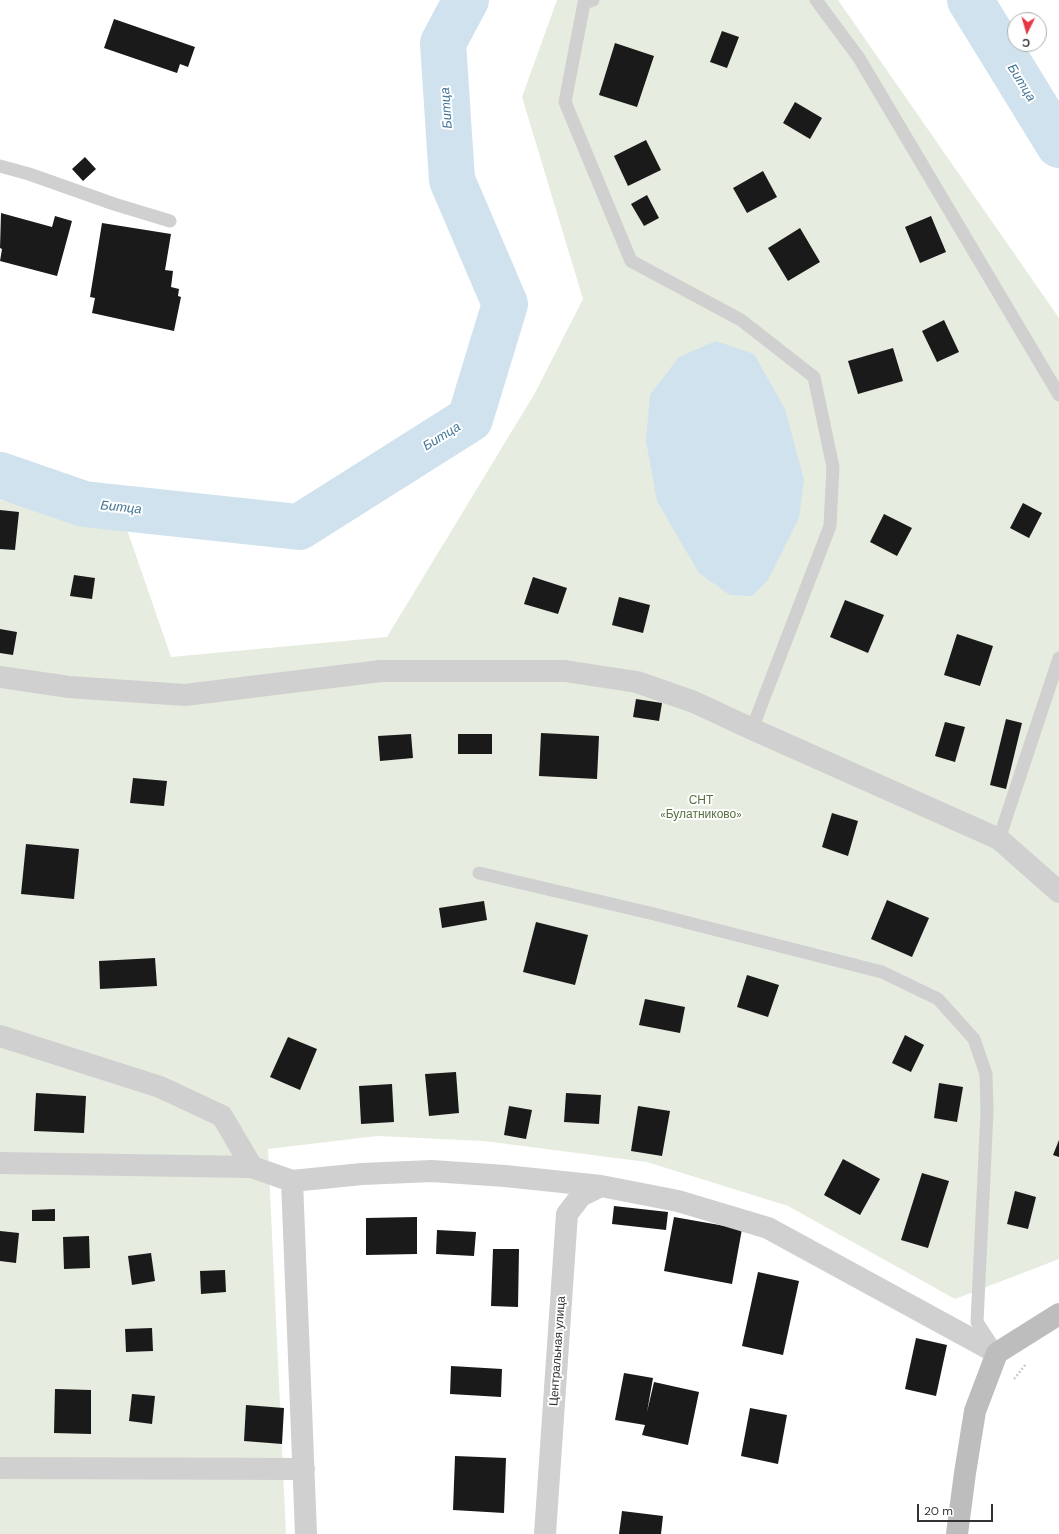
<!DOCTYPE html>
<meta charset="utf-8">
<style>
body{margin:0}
#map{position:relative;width:1059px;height:1534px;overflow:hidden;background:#fff;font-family:"DM Sans",sans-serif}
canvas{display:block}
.north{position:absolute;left:1007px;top:12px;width:40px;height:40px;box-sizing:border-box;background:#fff;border:1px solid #adadad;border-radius:50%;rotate:185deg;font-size:11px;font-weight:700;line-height:16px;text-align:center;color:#333}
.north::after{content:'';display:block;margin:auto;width:14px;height:18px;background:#e63946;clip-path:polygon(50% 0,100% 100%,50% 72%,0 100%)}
.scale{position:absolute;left:917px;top:1504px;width:76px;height:18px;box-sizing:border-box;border:2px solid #333;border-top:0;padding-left:5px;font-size:12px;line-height:14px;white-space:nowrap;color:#333;-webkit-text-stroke:3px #fff;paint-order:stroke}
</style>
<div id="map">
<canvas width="1059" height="1534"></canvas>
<div class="north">С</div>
<div class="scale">20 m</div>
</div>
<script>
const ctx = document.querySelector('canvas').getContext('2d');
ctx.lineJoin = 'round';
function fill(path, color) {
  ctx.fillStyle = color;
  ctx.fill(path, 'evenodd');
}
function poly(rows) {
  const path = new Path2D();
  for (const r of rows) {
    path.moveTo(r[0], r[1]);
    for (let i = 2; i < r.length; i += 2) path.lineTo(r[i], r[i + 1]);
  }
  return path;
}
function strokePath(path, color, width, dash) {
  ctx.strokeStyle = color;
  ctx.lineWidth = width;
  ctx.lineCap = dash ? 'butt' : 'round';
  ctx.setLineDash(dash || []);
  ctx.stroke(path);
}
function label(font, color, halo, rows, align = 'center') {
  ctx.font = font + ' "DM Sans",sans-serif';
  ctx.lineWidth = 4;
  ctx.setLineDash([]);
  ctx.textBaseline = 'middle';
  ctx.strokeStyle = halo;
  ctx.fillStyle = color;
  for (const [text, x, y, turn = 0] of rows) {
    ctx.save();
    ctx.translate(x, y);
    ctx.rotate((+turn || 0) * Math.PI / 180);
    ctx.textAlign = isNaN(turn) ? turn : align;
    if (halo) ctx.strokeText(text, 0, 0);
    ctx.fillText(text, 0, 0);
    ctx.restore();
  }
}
fill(poly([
 [557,0,838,0,1059,318,1059,1259,955,1299,788,1206,647,1162,484,1141,377,1136,268,1149,286,1534,0,1534,0,500,123,518,171,657,387,637,535,393,583,299,522,97]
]), '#e6ecdf');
fill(poly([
 [716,341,754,354,785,409,804,480,799,518,768,580,752,596,730,595,699,573,657,501,646,441,650,395,679,357]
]), '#cfe2ee');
strokePath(poly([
 [970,0,1059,145],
 [0,475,84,504,299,527,470,419,505,304,452,180,443,43,466,0]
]), '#cfe2ee', 46);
fill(poly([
 [114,19,195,47,188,67,180,64,177,73,104,48],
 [722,31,739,37,727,68,710,62],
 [615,43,654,56,637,107,599,95],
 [795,102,822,118,810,139,783,123],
 [646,140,661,170,628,186,614,156],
 [85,157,96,169,83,181,72,169],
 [763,171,777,197,747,213,733,188],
 [647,195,659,218,644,226,631,204],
 [1,213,52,227,55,216,72,221,57,276,0,261,2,249,0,248],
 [931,216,946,252,920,263,905,227],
 [102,223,171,234,165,270,173,271,171,287,179,289,178,296,181,297,174,331,92,313,95,298,90,297],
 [800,228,820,262,788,281,768,248],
 [944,320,959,352,937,362,922,331],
 [893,348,903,381,858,394,848,361],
 [1023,503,1042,513,1029,538,1010,528],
 [0,510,19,512,15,550,0,549],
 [884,514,912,528,897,556,870,542],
 [74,575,95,578,92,599,70,596],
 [533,577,567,588,558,614,524,604],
 [619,597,650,605,643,633,612,625],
 [845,600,884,615,868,653,830,637],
 [0,629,17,632,13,655,0,653],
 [957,634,993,646,980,686,944,675],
 [636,699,662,703,659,721,633,717],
 [1006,719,1022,723,1006,789,990,785],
 [945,722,965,727,955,762,935,756],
 [541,733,599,736,597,779,539,776],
 [411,734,413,758,380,761,378,736],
 [458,734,492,734,492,754,458,754],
 [133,778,167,781,164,806,130,803],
 [832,813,858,821,848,856,822,847],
 [26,844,79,849,74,899,21,894],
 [887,900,929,918,912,957,871,939],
 [484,901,487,920,442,928,439,908],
 [536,922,588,935,575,985,523,972],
 [155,958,157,986,100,989,99,961],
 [747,975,779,985,768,1017,737,1007],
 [645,999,685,1007,680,1033,639,1025],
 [905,1035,924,1045,911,1072,892,1063],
 [288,1037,317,1049,300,1090,270,1077],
 [456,1072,459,1113,429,1116,425,1074],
 [939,1083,963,1087,957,1122,934,1118],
 [392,1084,394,1122,361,1124,359,1086],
 [36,1093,86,1096,84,1133,34,1131],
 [566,1093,601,1095,599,1124,564,1122],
 [509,1106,532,1110,526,1139,504,1135],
 [638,1106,670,1111,662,1156,631,1151],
 [1059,1140,1059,1157,1053,1155],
 [843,1159,880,1179,860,1215,824,1195],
 [922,1173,949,1181,928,1248,901,1240],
 [1015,1191,1036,1197,1028,1229,1007,1224],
 [614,1206,668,1212,666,1230,612,1224],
 [55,1209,55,1221,32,1221,32,1210],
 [417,1217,417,1254,366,1255,366,1218],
 [674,1217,742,1229,732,1284,664,1271],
 [437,1230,476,1232,474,1256,436,1254],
 [0,1231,19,1233,16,1263,0,1261],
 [89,1236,90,1268,64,1269,63,1237],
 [493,1249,519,1249,518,1307,491,1306],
 [151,1253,155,1281,132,1285,128,1256],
 [225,1270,226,1292,201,1294,200,1271],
 [758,1272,799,1281,783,1355,742,1346],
 [152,1328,153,1351,126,1352,125,1329],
 [916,1338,947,1345,936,1396,905,1389],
 [451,1366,502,1369,501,1397,450,1394],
 [624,1373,653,1378,647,1412,654,1382,699,1392,688,1445,642,1435,645,1425,615,1420],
 [55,1389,91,1390,91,1434,54,1433],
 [132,1394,155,1396,152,1424,129,1421],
 [246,1405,284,1408,282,1444,244,1441],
 [750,1408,787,1415,778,1464,741,1456],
 [455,1456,506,1458,504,1513,453,1510],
 [622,1511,663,1516,661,1534,619,1534]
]), '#1a1a1a');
strokePath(poly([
 [1014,1379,1026,1364]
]), '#cdcdcd', 2.5, [2, 2]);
strokePath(poly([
 [593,0,584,3,565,102,631,261,741,320,814,377,833,467,830,526,752,729],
 [816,0,859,58,1059,395],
 [0,166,29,174,114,204,170,221],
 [999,839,1059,658],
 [479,873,654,914,882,972,938,999,974,1039,986,1074,987,1112,977,1322,994,1348]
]), '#d0d0d0', 13);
strokePath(poly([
 [0,677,69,687,185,695,381,671,565,671,637,682,694,702,752,729,999,839,1059,892],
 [0,1036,160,1087,222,1116,252,1167],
 [0,1163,252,1167,292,1181,362,1174,432,1171,505,1176,601,1186,678,1201,768,1228,997,1353],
 [292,1181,306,1534],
 [0,1468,304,1469],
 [545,1534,567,1214,581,1196,601,1186]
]), '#d0d0d0', 22);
strokePath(poly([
 [957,1534,965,1473,975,1411,997,1353,1059,1314]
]), '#bdbdbd', 22);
label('12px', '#56703f', '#fff', [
 ["СНТ",701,801],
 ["«Булатниково»",701,815]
]);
label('12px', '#333', '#fff', [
 ["Центральная улица",558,1351,-86]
]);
label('italic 13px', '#3f7597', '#fff', [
 ["Битца",1021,83,58],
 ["Битца",447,108,-94],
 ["Битца",442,437,-32],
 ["Битца",121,508,6]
]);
</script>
